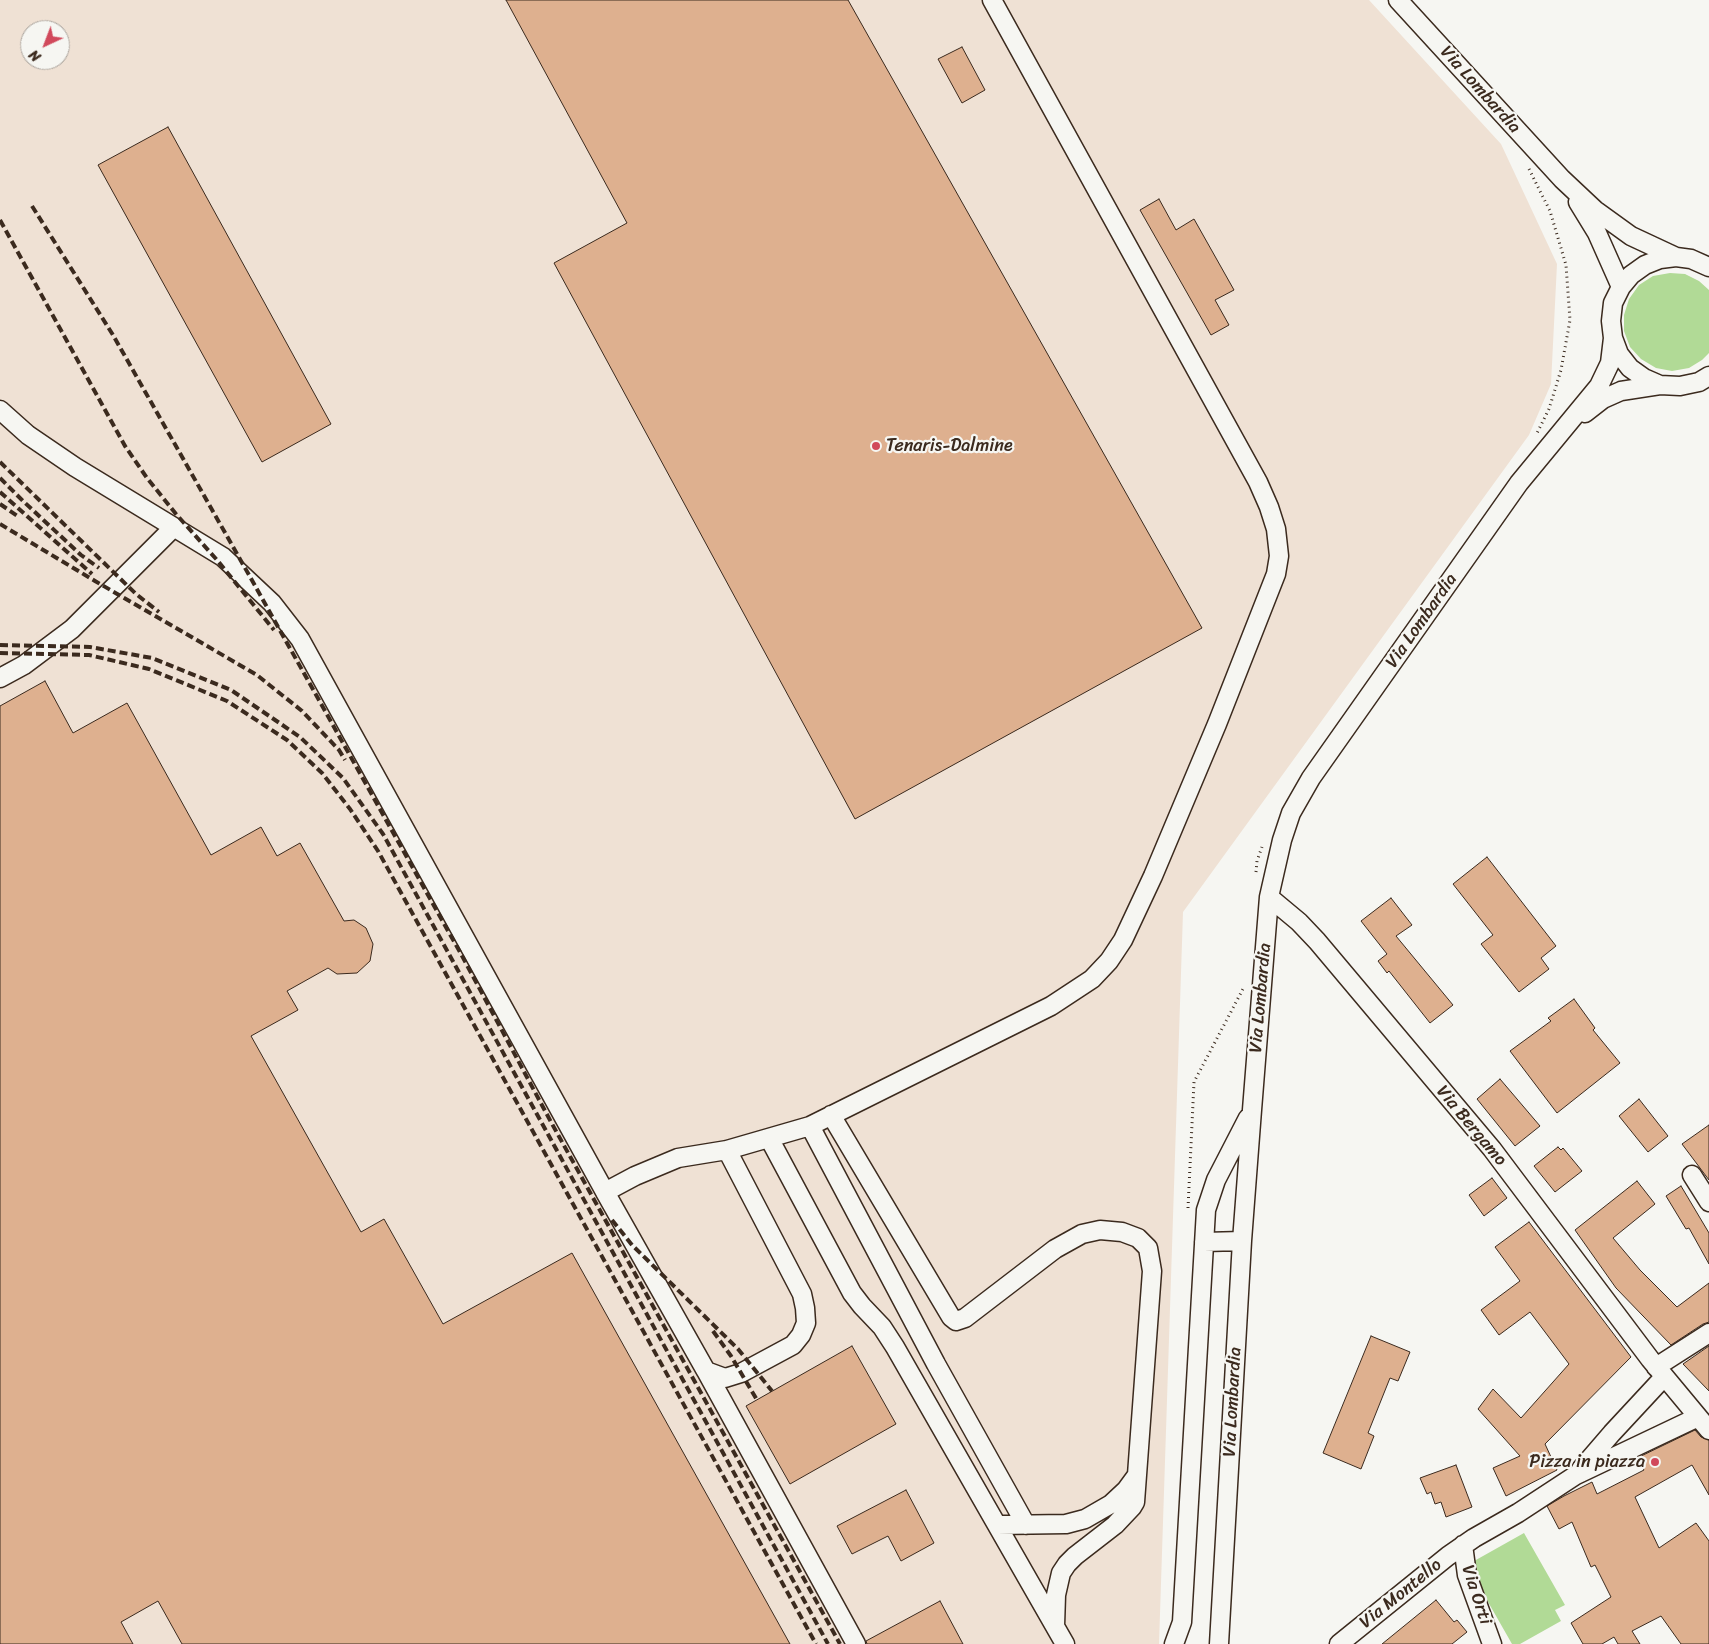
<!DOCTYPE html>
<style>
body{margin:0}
#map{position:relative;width:1709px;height:1644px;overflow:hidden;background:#f6f6f2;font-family:Sriracha,sans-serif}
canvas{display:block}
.north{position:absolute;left:20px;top:20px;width:50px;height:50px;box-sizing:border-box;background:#f6f6f2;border:1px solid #aba49d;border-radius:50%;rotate:223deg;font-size:14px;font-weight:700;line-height:20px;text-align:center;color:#3b2a1e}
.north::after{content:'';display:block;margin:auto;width:18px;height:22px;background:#d1495b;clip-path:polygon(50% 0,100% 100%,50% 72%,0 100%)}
</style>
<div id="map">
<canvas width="1709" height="1644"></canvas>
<div class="north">N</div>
</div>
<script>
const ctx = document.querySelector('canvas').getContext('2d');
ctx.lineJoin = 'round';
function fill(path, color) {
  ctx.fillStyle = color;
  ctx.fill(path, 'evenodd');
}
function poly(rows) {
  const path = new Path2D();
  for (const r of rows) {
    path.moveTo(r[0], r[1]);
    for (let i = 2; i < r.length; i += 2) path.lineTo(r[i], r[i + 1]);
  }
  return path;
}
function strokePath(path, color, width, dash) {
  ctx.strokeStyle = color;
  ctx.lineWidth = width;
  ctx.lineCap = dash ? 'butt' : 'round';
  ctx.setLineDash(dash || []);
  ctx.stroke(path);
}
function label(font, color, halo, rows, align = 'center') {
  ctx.font = font + ' Sriracha,sans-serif';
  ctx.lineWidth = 4.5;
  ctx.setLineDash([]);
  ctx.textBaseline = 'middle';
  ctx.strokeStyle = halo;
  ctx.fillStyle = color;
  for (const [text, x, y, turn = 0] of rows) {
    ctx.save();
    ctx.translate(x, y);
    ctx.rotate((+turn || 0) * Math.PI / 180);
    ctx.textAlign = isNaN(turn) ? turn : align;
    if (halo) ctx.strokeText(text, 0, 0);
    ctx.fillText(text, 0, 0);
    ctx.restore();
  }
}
fill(poly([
 [0,0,1369,0,1501,144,1557,264,1551,384,1529,435,1183,912,1159,1644,0,1644],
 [30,30,60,30,60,60,30,60]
]), '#efe1d4');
fill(poly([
 [1670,273,1685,274,1699,281,1709,290,1709,353,1702,360,1689,368,1672,371,1656,368,1641,359,1630,347,1624,331,1624,315,1629,299,1639,285,1653,276],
 [1524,1533,1565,1605,1555,1610,1561,1621,1520,1644,1512,1644,1467,1565]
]), '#b1da96');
const building = poly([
 [506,0,848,0,1202,628,855,819,554,263,627,223,506,0],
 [962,47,985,90,962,103,938,59,962,47],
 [168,127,331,424,262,462,98,165,168,127],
 [1159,199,1176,230,1194,219,1234,290,1215,300,1229,325,1211,335,1140,210,1159,199],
 [45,681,73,733,127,703,211,855,261,827,277,856,300,843,344,921,354,920,366,928,373,944,370,961,357,973,337,974,328,968,287,991,298,1010,251,1036,361,1232,384,1219,443,1324,572,1253,790,1644,182,1644,158,1601,121,1622,133,1644,0,1644,0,706,45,681],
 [1487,857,1556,946,1541,958,1549,969,1519,992,1481,944,1493,935,1453,884,1487,857],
 [1391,898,1412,925,1396,936,1453,1005,1430,1023,1389,971,1387,973,1378,961,1387,954,1361,921,1391,898],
 [1574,999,1595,1028,1593,1030,1620,1063,1557,1113,1510,1051,1551,1021,1548,1018,1574,999],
 [1500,1079,1540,1126,1515,1146,1477,1099,1500,1079],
 [1639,1099,1668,1136,1648,1152,1619,1116,1639,1099],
 [1709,1125,1709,1180,1682,1144,1709,1125],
 [1558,1147,1561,1150,1563,1148,1582,1171,1555,1192,1534,1166,1558,1147],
 [1492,1178,1507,1198,1484,1216,1469,1195,1492,1178],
 [1637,1181,1655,1204,1613,1238,1640,1270,1677,1307,1709,1283,1709,1322,1703,1324,1671,1345,1616,1288,1575,1230,1637,1181],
 [1681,1186,1709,1233,1709,1264,1689,1228,1686,1229,1666,1196,1681,1186],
 [1529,1222,1631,1357,1545,1444,1557,1470,1506,1496,1493,1468,1520,1456,1478,1409,1493,1389,1521,1418,1569,1364,1530,1312,1499,1335,1481,1310,1520,1281,1495,1247,1529,1222],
 [1371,1336,1410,1352,1398,1381,1390,1378,1368,1433,1374,1436,1361,1469,1323,1453,1371,1336],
 [852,1346,896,1424,790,1484,746,1406,852,1346],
 [1709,1346,1709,1391,1683,1364,1709,1346],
 [1695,1430,1701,1437,1709,1440,1709,1495,1692,1465,1635,1497,1659,1548,1696,1523,1709,1541,1709,1644,1681,1644,1661,1616,1632,1631,1640,1644,1618,1644,1614,1637,1602,1644,1583,1644,1571,1623,1611,1597,1595,1565,1591,1567,1572,1522,1559,1529,1547,1506,1564,1496,1592,1482,1597,1494,1644,1470,1637,1458,1695,1430],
 [1456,1465,1472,1507,1446,1517,1441,1502,1435,1504,1431,1492,1427,1494,1420,1478,1456,1465],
 [906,1490,934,1543,901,1561,888,1536,852,1554,837,1526,906,1490],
 [1436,1600,1454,1622,1457,1620,1467,1632,1452,1644,1382,1644,1436,1600],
 [940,1601,963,1644,867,1644,866,1641,940,1601]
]);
fill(building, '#deb08f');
strokePath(building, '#3b2a1e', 1);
const minor = poly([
 [1398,0,1562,179,1595,210,1631,236,1676,257],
 [1578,202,1597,233,1621,287],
 [1660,385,1644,378,1630,368,1619,354,1613,338,1611,321,1613,303,1621,287,1631,275,1645,265,1660,259,1676,257,1691,259,1709,267],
 [0,410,28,435,75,467,223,557,272,603,300,639,605,1192],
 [1585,413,1603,399,1621,391,1660,385,1680,386,1699,382,1709,376],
 [0,678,24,665,72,629,174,527],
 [1269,897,1299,922,1317,941,1492,1149,1650,1359,1709,1430],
 [831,1115,951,1317,956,1321,965,1318,1055,1249,1082,1234,1100,1230,1122,1232,1138,1238,1148,1248,1152,1271,1137,1475,1126,1490,1111,1504,1085,1519,1066,1524,997,1525],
 [810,1126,936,1364,1026,1525],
 [769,1138,852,1293,862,1306,882,1327,895,1347,1065,1644],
 [727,1150,802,1294,805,1308,806,1323,801,1335,793,1345,741,1373,725,1378,706,1371,605,1192,635,1176,678,1158,727,1150,810,1126,1051,1006,1092,979,1109,961,1123,940,1153,876,1217,724,1276,574,1279,556,1276,529,1269,507,1258,482,992,0],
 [1692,1175,1709,1202],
 [1204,1242,1242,1241],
 [1656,1367,1709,1333],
 [706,1371,856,1644],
 [1581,1469,1612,1433,1664,1377],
 [1463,1545,1467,1575,1492,1644],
 [1055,1626,1056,1595,1061,1573,1067,1564,1075,1556,1115,1525,1132,1507,1135,1502,1137,1475],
 [1174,1644,1182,1622,1206,1210,1216,1180,1248,1118],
 [1219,1644,1242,1241,1252,1110,1269,897,1282,840,1291,813,1311,778,1519,483,1599,386,1610,363,1613,338],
 [1339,1644,1448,1556,1474,1538,1518,1513,1576,1475,1698,1417]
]);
strokePath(minor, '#3b2a1e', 21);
strokePath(poly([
 [1529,169,1550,211,1566,265,1570,320,1561,370,1549,409,1537,433],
 [1256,872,1257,861,1262,847],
 [1188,1208,1194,1082,1244,987]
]), '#3b2a1e', 3, [1, 4]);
strokePath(minor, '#f6f6f2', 18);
strokePath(poly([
 [32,206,113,335,249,575,461,954,551,1122,840,1644],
 [0,220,125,446,147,478,176,514,217,560,274,630],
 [0,462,136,594,159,612],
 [0,478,23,501,81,555,99,568],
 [0,492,92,574],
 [0,504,19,517],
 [0,524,95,581,257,675,302,711,339,750,345,760],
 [0,645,90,647,152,658,231,690,300,737,343,778,383,834,828,1644],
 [0,653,89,655,149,669,227,701,287,740,322,773,350,809,378,851,816,1644],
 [612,1220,632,1245,738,1349,772,1391],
 [713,1331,731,1356,757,1400]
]), '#3b2a1e', 4, [8, 4]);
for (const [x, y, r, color] of [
 [876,446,5,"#d1495b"],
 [1655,1462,5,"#d1495b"]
]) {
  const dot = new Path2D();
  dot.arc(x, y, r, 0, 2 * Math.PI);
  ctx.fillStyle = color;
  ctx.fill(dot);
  strokePath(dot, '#f6f6f2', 2);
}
label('18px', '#3b2a1e', '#f6f6f2', [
 ["Via Lombardia",1480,90,48],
 ["Via Lombardia",1422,621,-55],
 ["Via Lombardia",1261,998,-85],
 ["Via Bergamo",1471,1126,50],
 ["Via Lombardia",1233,1402,-87],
 ["Via Montello",1401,1594,-39],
 ["Via Orti",1476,1595,72]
]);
label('18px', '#3b2a1e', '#f6f6f2', [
 ["Tenaris-Dalmine",886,446],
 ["Pizza in piazza",1645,1462,"right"]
], 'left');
</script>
